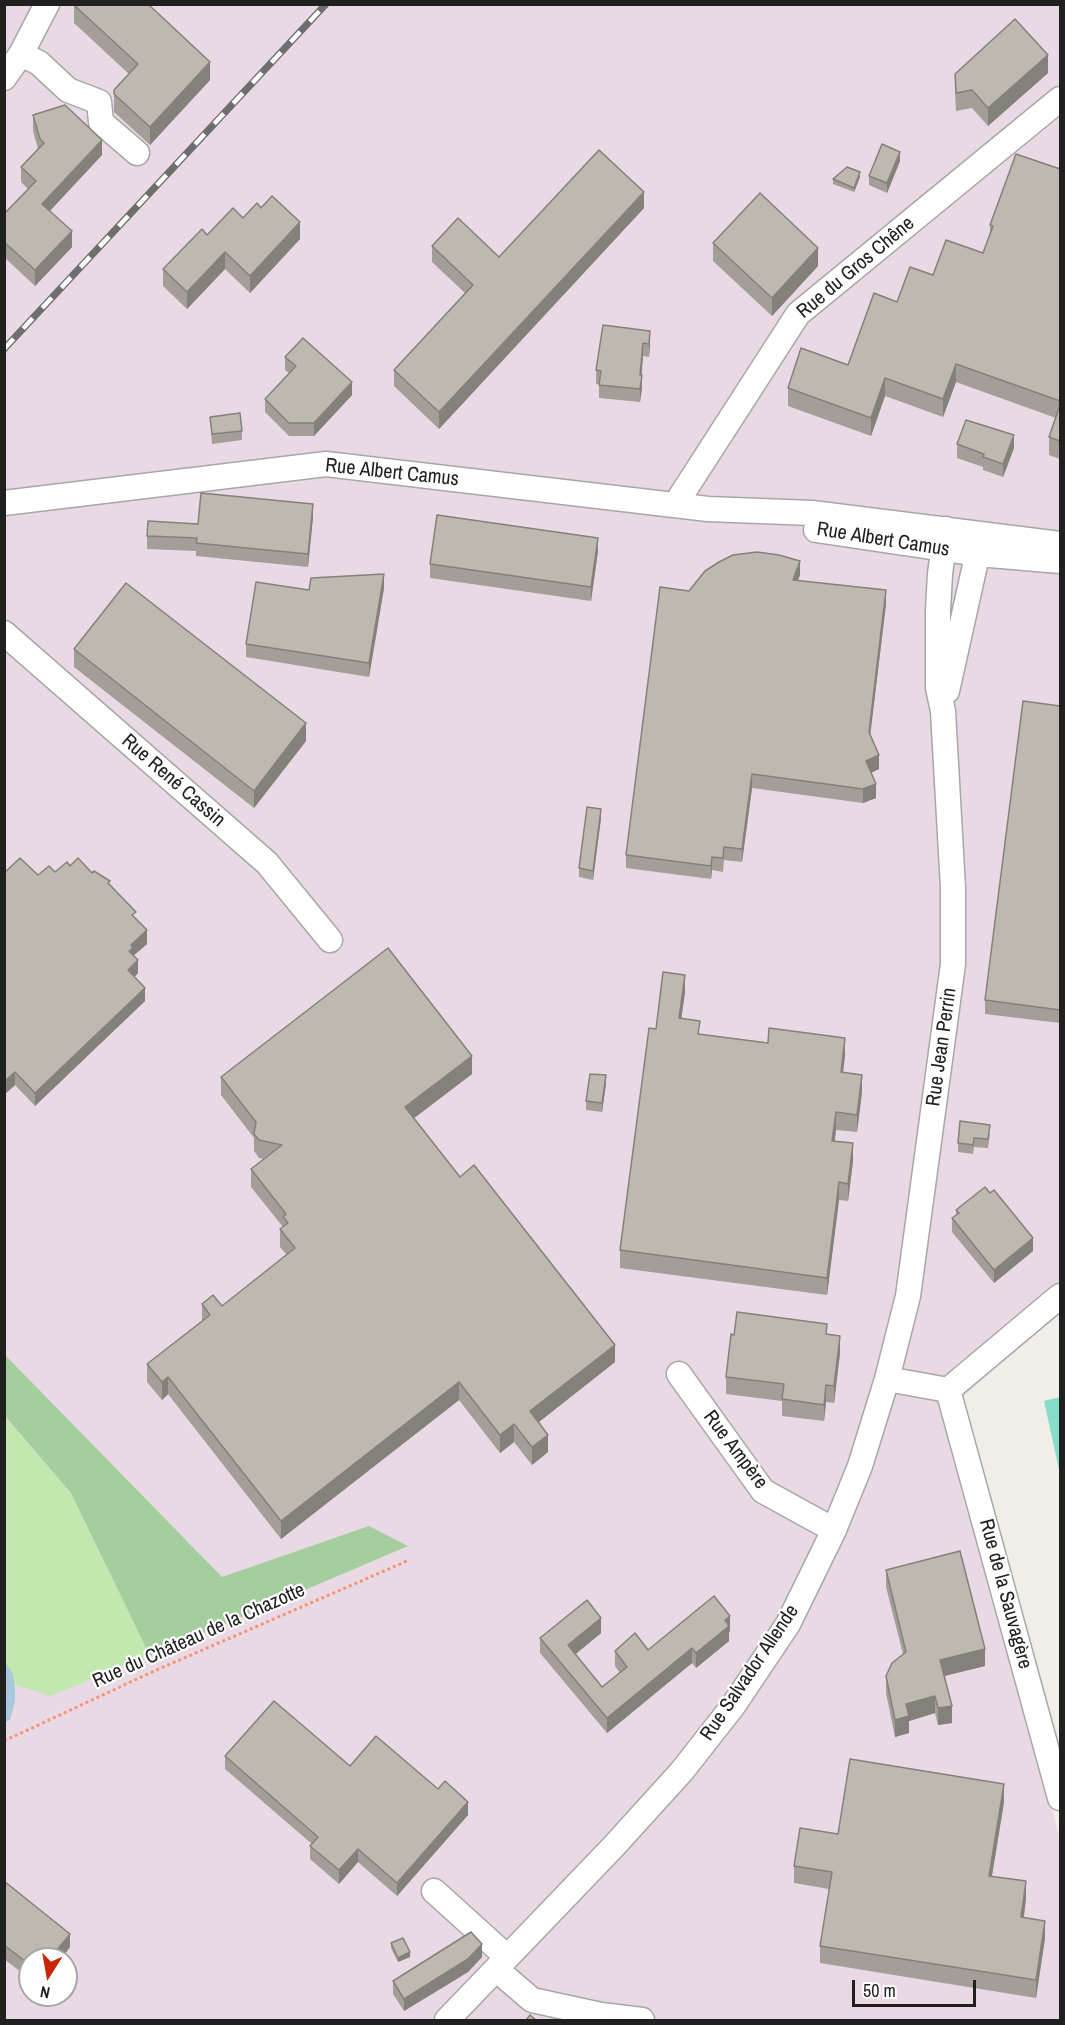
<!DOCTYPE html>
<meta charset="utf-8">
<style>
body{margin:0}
#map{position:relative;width:1065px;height:2025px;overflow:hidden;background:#f0efe7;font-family:"Archivo Narrow",sans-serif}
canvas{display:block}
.frame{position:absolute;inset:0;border:6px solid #202020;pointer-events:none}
.north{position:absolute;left:18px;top:1947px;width:60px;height:60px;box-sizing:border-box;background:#fff;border:2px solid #a6a6a6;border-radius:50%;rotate:191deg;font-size:16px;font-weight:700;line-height:24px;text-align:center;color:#202020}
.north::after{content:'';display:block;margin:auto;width:21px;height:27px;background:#c92607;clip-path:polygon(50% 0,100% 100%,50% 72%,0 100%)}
.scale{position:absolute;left:852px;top:1980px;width:124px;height:27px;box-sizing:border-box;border:3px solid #202020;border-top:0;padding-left:8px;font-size:18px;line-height:21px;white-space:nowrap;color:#202020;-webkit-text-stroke:4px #fff;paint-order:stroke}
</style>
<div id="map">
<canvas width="1065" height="2025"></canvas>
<div class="frame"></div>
<div class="north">N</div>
<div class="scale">50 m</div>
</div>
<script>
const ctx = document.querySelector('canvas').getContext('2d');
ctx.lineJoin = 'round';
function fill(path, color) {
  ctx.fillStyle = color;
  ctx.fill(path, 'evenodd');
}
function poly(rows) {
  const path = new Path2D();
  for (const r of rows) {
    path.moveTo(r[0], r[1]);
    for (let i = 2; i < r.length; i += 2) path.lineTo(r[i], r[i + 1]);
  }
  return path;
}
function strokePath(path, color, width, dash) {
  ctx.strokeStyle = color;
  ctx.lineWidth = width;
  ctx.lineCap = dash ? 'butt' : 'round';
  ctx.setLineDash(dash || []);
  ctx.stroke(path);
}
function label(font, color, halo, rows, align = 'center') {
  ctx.font = font + ' "Archivo Narrow",sans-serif';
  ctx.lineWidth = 4.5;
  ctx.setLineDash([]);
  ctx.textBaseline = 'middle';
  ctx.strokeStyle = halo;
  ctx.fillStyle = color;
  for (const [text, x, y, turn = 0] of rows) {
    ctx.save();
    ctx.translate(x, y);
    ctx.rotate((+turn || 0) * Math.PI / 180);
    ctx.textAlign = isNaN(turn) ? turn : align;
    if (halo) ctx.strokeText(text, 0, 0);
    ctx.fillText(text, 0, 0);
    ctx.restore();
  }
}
fill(poly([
 [5,5,1060,5,1060,1314,954,1404,1060,1841,1060,2020,5,2020],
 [30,1959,66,1959,66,1995,30,1995]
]), '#e9d9e4');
fill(poly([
 [4,1416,71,1493,150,1656,50,1696,5,1681]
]), '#c2e8af');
fill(poly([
 [5,1355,222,1577,369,1526,408,1546,150,1656,71,1493,5,1416]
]), '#a4ce9d');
fill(poly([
 [1060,1397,1060,1474,1044,1401]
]), '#88dcc9');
fill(poly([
 [5,1662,13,1674,15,1688,15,1701,10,1720,5,1722]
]), '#a9c8dc');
const minor = poly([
 [47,4,21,54,39,63,68,90,99,102,101,122,137,153],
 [4,78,21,54],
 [4,503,326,464,708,509,812,513,1060,544],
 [675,505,798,314,1060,99],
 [816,530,978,554,1060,561],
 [4,633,267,863,330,940],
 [947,691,981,538],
 [679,1374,763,1491,834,1530],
 [887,1379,948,1390,1060,1296],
 [948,1390,1060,1798],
 [434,1891,507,1957],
 [496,1969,532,2000,601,2015,642,2020],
 [447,2020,614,1846,682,1771,733,1706,788,1624,834,1530,860,1466,887,1379,908,1296,953,964,953,888,943,711,938,688,938,610,940,574,946,529]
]);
strokePath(minor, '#a7a7a7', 27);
strokePath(poly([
 [4,1741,152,1672,407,1561]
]), '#f59573', 3, [3, 3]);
strokePath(minor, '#fff', 24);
const rail = poly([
 [4,349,326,4]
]);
strokePath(rail, '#6e6e6e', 7);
strokePath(rail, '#fff', 4.5, [14]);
fill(poly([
 [74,5,210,80,150,145,114,112,114,90,129,74,74,23],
 [1048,73,988,126,972,108,956,111,955,91,955,74],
 [33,115,102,155,50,211,72,247,35,286,4,257,4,214,28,189,21,182,21,167,38,149,33,131],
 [900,161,887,193,869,185,869,176],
 [1060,169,1060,459,1049,455,1049,437,1056,418,956,382,943,417,885,396,871,436,788,406,788,388,848,365,897,302,933,275,983,253,990,234,990,225],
 [860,177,854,192,833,184,833,179],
 [261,208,300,239,250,293,225,269,187,309,163,286,163,269,207,235,243,218],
 [644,208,439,429,394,386,394,370,465,293,432,262,432,246,499,257],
 [713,243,818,266,772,316,713,261],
 [603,325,650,344,649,357,643,356,640,402,599,398,599,384,596,384,596,370],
 [285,357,352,395,314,436,289,436,265,412,265,399,289,373,285,370],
 [210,417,242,431,242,440,212,444],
 [957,444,1014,448,1003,477,983,470,983,467,957,458],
 [313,517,308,567,196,556,196,551,147,549,147,536,198,524],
 [598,551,591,601,430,578,430,564],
 [800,575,798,580,886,604,870,735,879,769,871,773,876,798,863,803,752,788,742,862,724,860,723,872,712,870,711,879,626,868,626,855,689,591],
 [384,588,369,677,246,657,246,644,309,590],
 [74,649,306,741,254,808,74,667],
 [1060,706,1060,1023,985,1014,985,1000],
 [601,818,593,880,579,877,579,868],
 [70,866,92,873,136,919,147,944,134,955,138,973,134,977,145,1001,35,1106,15,1085,4,1095,38,875,55,872],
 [685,992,681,1019,700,1034,845,1055,843,1072,862,1092,857,1132,836,1130,835,1141,853,1161,848,1201,839,1200,827,1295,620,1268,620,1250,656,1029],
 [472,1074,414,1118,460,1177,615,1362,539,1422,548,1452,532,1465,514,1442,500,1453,459,1400,281,1539,168,1394,162,1400,147,1382,147,1364,202,1321,202,1304,222,1306,287,1255,280,1247,280,1229,283,1227,251,1187,251,1169,264,1159,259,1158,254,1151,254,1138,221,1095,221,1077],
 [606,1084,602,1112,586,1110,586,1101],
 [960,1121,990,1134,988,1148,974,1147,973,1154,958,1152,958,1143],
 [956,1210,1033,1251,994,1283,952,1232,952,1218,956,1215],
 [827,1334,840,1353,834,1403,826,1402,824,1421,782,1416,782,1401,726,1394,726,1377],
 [886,1570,985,1666,944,1676,952,1723,938,1725,935,1713,909,1721,909,1733,895,1737,886,1693,886,1676,903,1654,886,1587],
 [730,1631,729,1632,729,1641,696,1668,692,1663,607,1733,540,1653,540,1638,601,1633,576,1654,602,1687,620,1673,615,1666,615,1651,648,1650],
 [225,1756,350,1766,468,1815,397,1896,358,1862,339,1884,310,1859,310,1846,312,1844,225,1769],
 [1004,1802,992,1876,1026,1899,1024,1917,1045,1938,1036,1998,820,1963,820,1946,829,1889,794,1883,794,1866],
 [4,1881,70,1934,70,1947,64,1955,70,1960,70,1974,66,1979,66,1959,30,1959,30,1979,4,1959],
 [391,1943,410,1957,398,1962,391,1948],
 [482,1957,468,1972,404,2011,393,1994,393,1981],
 [32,1995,53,1995,45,2005,32,2001]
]), '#a39e97');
fill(poly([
 [1048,55,1048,73,988,126,988,108],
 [210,62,210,80,150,145,150,127],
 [102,140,102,155,42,219,42,204],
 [900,152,900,161,887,193,887,183],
 [860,172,860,177,854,192,854,188],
 [644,192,644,208,439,429,439,412],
 [300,222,300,239,250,293,250,276],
 [72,231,72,247,35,286,35,270],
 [818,248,818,266,772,316,772,298],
 [225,252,225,269,187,309,187,292],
 [650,331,650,344,649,357,649,344],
 [643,343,643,356,640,389,640,375],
 [956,364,956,382,943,417,943,399],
 [642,375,642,389,640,402,640,389],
 [885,378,885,396,871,436,871,418],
 [352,382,352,395,314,436,314,423],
 [1014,435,1014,448,1003,477,1003,464],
 [313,504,313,517,308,567,308,554],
 [598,538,598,551,591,601,591,587],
 [800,561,800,575,793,593,793,580],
 [384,574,384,588,369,677,369,663],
 [886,590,886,604,869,745,869,732],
 [306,723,306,741,254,808,254,791],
 [879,755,879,769,866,775,866,761],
 [752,774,752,788,742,862,742,849],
 [876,784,876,798,863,803,863,789],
 [601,809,601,818,593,880,593,871],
 [712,857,712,870,711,879,711,866],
 [147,930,147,944,133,956,129,951,131,945],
 [138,960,138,973,128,984,128,970],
 [685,975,685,992,679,1036,679,1018],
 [145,988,145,1001,35,1106,35,1093],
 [845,1038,845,1055,841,1089,841,1072],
 [472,1056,472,1074,405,1125,405,1107],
 [15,1072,15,1085,4,1095,4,1082],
 [606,1075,606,1084,602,1112,602,1103],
 [862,1075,862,1092,857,1132,857,1115],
 [836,1112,836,1130,832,1158,832,1141],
 [853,1143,853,1161,848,1201,848,1184],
 [839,1182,839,1200,827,1295,827,1278],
 [1033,1238,1033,1251,994,1283,994,1270],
 [840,1336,840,1353,834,1403,834,1386],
 [615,1345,615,1362,530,1429,530,1411],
 [168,1377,168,1394,162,1400,162,1382],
 [459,1382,459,1400,281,1539,281,1521],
 [826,1385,826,1402,824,1421,824,1405],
 [514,1424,514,1442,500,1453,500,1435],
 [548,1435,548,1452,532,1465,532,1447],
 [730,1616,730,1631,729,1632,729,1641,696,1668,696,1653,725,1620],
 [601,1618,601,1633,568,1660,568,1645],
 [692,1648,692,1663,607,1733,607,1718],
 [985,1649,985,1666,940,1677,940,1660],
 [935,1696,935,1713,909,1721,909,1733,895,1737,895,1720,906,1704],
 [952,1706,952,1723,938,1725,938,1708],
 [1004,1784,1004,1802,989,1893,989,1876],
 [468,1802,468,1815,397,1896,397,1883],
 [358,1849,358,1862,339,1884,339,1870],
 [1026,1881,1026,1899,1021,1934,1021,1917],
 [1045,1921,1045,1938,1036,1998,1036,1980],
 [70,1934,70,1947,61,1959,57,1950],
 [482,1944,482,1957,468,1972,404,2011,404,1999],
 [410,1952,410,1957,398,1962,398,1958],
 [70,1960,70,1974,66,1979,66,1966],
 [45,1995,53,1995,45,2005]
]), '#84817b');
const building = poly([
 [148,4,210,62,150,127,114,94,114,90,138,64,74,5,148,4],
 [1015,19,1048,55,988,108,972,90,956,93,955,74,1015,19],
 [65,105,102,140,42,204,72,231,35,270,4,242,4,214,36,181,21,167,44,143,40,139,33,115,65,105],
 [882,144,900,152,887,183,869,176,882,144],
 [599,150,644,192,439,412,394,370,473,285,432,246,458,218,499,257,599,150],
 [1016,154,1060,169,1060,401,956,364,943,399,885,378,871,418,788,388,801,348,848,365,874,293,897,302,910,267,933,275,946,240,983,253,993,226,990,225,1016,154],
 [847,167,860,172,854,188,833,179,847,167],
 [760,193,818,248,772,298,713,243,760,193],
 [272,196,300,222,250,276,225,252,187,292,163,269,202,229,207,235,233,208,243,218,257,203,261,208,272,196],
 [603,325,650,331,649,344,643,343,640,375,642,375,640,389,599,385,601,371,596,370,603,325],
 [303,338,352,382,314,423,289,423,265,399,296,366,285,357,303,338],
 [1060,405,1060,441,1049,437,1060,405],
 [240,413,242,431,212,434,210,417,240,413],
 [966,420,1014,435,1003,464,983,457,984,454,957,444,966,420],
 [201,493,313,504,308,554,196,543,197,538,147,536,148,521,198,524,201,493],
 [437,515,598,538,591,587,430,564,437,515],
 [757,552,779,555,800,561,793,580,886,590,869,732,879,755,866,761,876,784,863,789,752,774,742,849,724,847,723,858,712,857,711,866,626,855,660,587,689,591,705,571,719,562,733,555,757,552],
 [384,574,369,663,246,644,256,582,309,590,311,578,384,574],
 [126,583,306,723,254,791,74,649,126,583],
 [1023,701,1060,706,1060,1010,985,1000,1023,701],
 [587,807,601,809,593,871,579,868,587,807],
 [20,858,38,875,49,866,55,872,67,862,70,866,78,858,92,873,94,871,110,881,108,883,136,912,132,915,147,930,131,945,133,948,129,951,138,960,128,970,145,988,35,1093,15,1072,4,1082,4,873,20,858],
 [388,948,472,1056,405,1107,460,1177,474,1165,615,1345,530,1411,548,1435,532,1447,514,1424,500,1435,459,1382,281,1521,168,1377,162,1382,147,1364,210,1315,202,1304,213,1295,222,1306,295,1248,280,1229,288,1223,283,1217,286,1214,251,1169,282,1145,259,1140,254,1134,256,1122,221,1077,388,948],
 [663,972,685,975,679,1018,700,1021,698,1034,768,1043,769,1028,845,1038,841,1072,862,1075,857,1115,836,1112,832,1141,853,1143,848,1184,839,1182,827,1278,620,1250,649,1028,656,1029,663,972],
 [590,1074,606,1075,602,1103,586,1101,590,1074],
 [960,1121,990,1125,988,1139,974,1138,973,1145,958,1143,960,1121],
 [985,1187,990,1193,994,1190,1033,1238,994,1270,952,1218,959,1213,956,1210,985,1187],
 [737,1312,827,1324,826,1334,840,1336,834,1386,826,1385,824,1405,782,1399,784,1384,726,1377,731,1334,734,1335,737,1312],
 [960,1551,985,1649,940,1660,952,1706,938,1708,935,1696,906,1704,909,1716,895,1720,886,1676,892,1663,906,1652,886,1570,960,1551],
 [714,1596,730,1616,725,1620,729,1626,696,1653,692,1648,607,1718,540,1638,587,1600,601,1618,568,1645,602,1687,627,1667,615,1651,635,1633,648,1650,714,1596],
 [274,1701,350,1766,376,1736,438,1789,445,1781,468,1802,397,1883,358,1849,339,1870,310,1846,318,1837,225,1756,274,1701],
 [850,1759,1004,1784,989,1876,1026,1881,1021,1917,1045,1921,1036,1980,820,1946,832,1872,794,1866,800,1828,838,1834,850,1759],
 [4,1881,70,1934,57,1950,70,1960,66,1966,66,1959,30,1959,30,1965,4,1945,4,1881],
 [471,1932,482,1944,468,1959,404,1999,393,1981,471,1932],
 [403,1938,410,1952,398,1958,391,1943,403,1938],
 [530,2015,536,2020,526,2020,530,2015]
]);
fill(building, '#bdb8b0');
strokePath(building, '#84817b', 1.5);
label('20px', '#202020', '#fff', [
 ["Rue du Gros Chêne",856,268,-40],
 ["Rue Albert Camus",392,473,6],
 ["Rue Albert Camus",883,540,9],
 ["Rue René Cassin",173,781,41],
 ["Rue Jean Perrin",942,1047,-82],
 ["Rue Ampère",735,1450,53],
 ["Rue de la Sauvagère",1005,1594,75],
 ["Rue du Château de la Chazotte",199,1636,-24],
 ["Rue Salvador Allende",750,1673,-56]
]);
</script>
